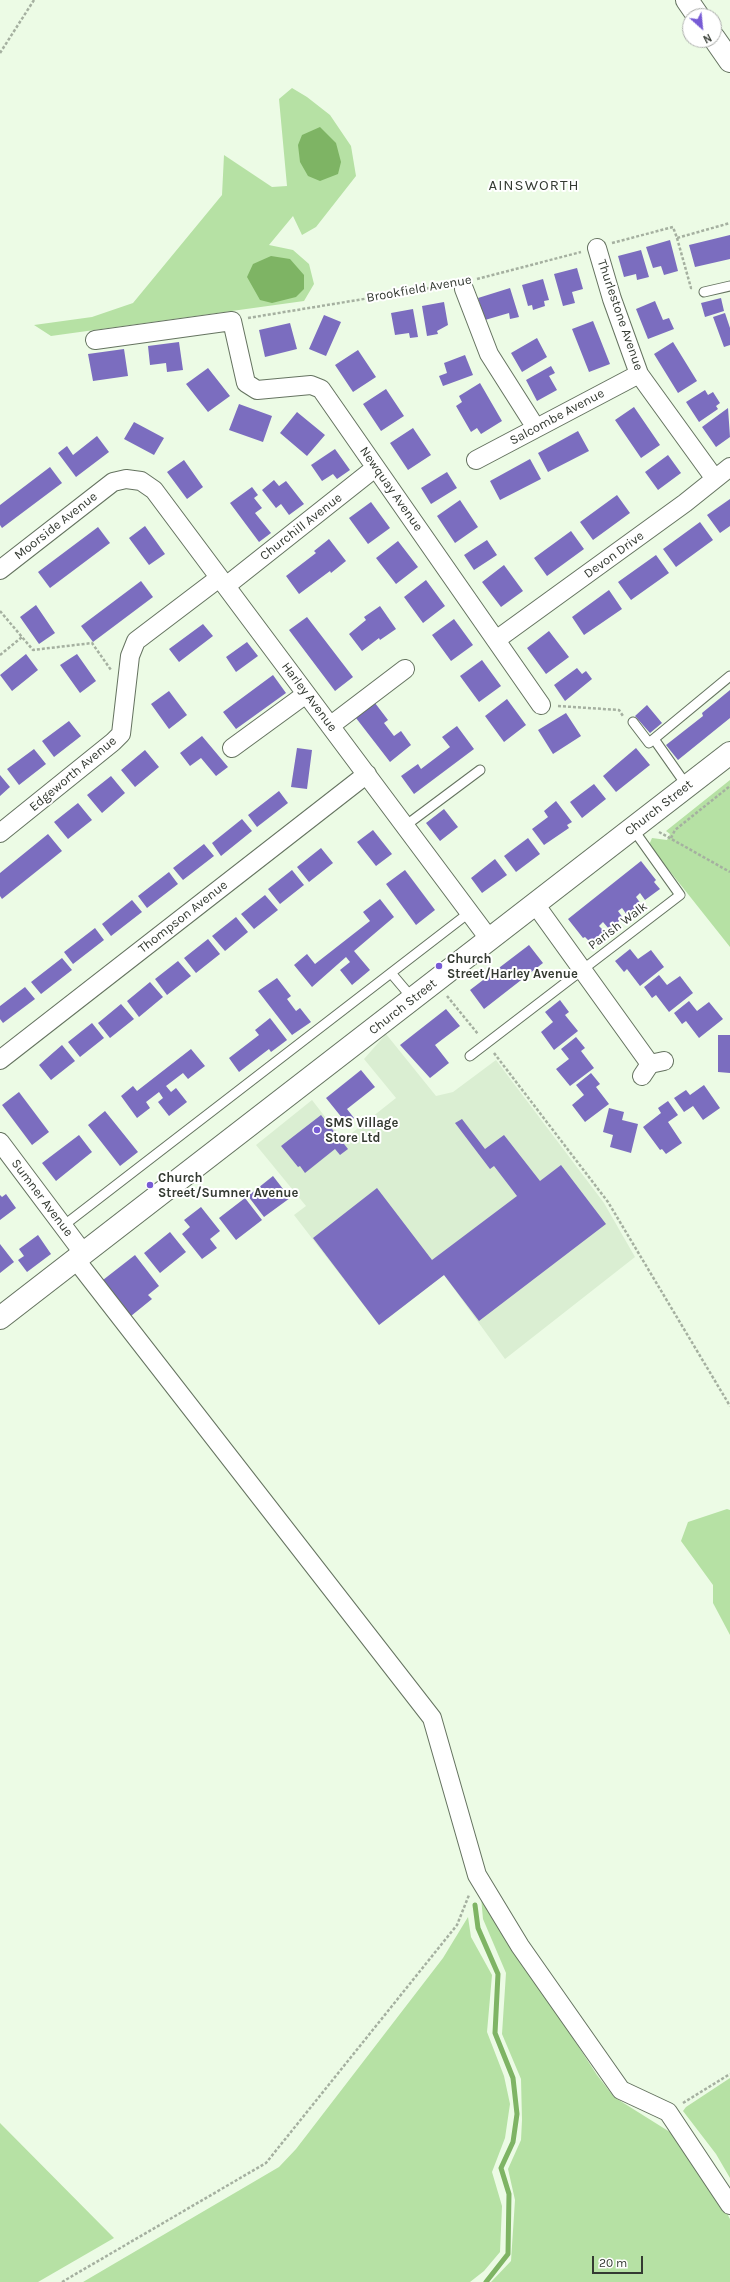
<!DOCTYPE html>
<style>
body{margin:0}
#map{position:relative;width:730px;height:2282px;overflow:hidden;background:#ecfbe5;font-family:Karla,sans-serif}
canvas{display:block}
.north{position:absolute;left:682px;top:8px;width:40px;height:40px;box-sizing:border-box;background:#fff;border:1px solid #aeb0ad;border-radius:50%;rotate:153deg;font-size:11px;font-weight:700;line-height:16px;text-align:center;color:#343a32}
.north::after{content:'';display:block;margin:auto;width:14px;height:18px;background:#775bd5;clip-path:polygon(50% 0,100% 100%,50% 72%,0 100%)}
.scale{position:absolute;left:592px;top:2256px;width:51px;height:18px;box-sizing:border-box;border:2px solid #343a32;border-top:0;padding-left:5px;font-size:12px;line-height:14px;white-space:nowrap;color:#343a32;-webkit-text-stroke:3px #fff;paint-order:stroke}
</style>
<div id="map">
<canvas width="730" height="2282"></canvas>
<div class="north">N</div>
<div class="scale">20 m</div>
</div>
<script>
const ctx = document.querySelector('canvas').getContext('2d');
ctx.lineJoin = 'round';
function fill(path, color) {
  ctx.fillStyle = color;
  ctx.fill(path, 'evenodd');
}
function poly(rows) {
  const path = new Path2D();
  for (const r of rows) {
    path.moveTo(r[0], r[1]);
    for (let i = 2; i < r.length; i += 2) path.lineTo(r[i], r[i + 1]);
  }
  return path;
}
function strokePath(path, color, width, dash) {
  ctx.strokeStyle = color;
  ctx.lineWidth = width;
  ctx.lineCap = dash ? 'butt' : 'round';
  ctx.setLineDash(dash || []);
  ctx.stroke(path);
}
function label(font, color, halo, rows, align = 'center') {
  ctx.font = font + ' Karla,sans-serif';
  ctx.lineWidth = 4;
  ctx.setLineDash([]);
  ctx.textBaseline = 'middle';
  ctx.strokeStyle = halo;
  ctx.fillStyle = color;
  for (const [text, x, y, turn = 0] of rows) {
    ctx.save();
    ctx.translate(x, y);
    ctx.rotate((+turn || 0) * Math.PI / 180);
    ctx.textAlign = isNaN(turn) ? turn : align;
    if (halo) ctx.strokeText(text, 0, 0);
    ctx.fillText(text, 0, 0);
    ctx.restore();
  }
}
fill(poly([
 [386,1034,436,1096,453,1092,496,1060,604,1203,635,1257,505,1359,444,1275,379,1325,294,1215,306,1206,256,1145,312,1100,343,1140,396,1098,364,1059]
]), '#daeed2');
fill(poly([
 [292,88,307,97,330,115,351,146,356,176,316,227,302,235,293,216,269,245,293,250,309,264,314,284,304,301,51,336,34,325,92,317,133,303,222,195,224,155,272,187,287,186,279,99],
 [730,780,730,947,649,845,652,838,667,840,670,834,666,831],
 [727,1509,730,1510,730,1635,713,1603,713,1585,681,1541,688,1522],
 [481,1897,597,2075,614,2097,681,2139,702,2167,730,2219,730,2282,491,2282,511,2261,515,2200,508,2169,521,2140,522,2120,521,2079,502,2034,506,1973,483,1919],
 [468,1917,471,1937,492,1975,487,2032,504,2076,510,2104,505,2138,492,2172,502,2206,500,2252,484,2271,470,2282,83,2282,279,2167,296,2149,443,1958],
 [730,2078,730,2178,716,2154,683,2111,686,2107],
 [0,2123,114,2238,38,2282,0,2282]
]), '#b6e1a4');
fill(poly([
 [320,127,336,143,341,162,338,174,320,181,308,176,300,162,298,145,302,135],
 [271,256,290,259,304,275,304,289,296,297,272,303,260,300,247,277,253,264]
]), '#7eb464');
strokePath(poly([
 [475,1905,478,1928,498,1974,495,2033,513,2078,517,2114,513,2142,501,2168,509,2194,508,2254,486,2282]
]), '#7eb464', 5);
fill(poly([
 [730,235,730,259,695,267,689,245],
 [670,240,678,271,664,275,661,266,653,268,646,247],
 [641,250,649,277,637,280,636,274,624,277,618,256],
 [577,268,583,289,572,292,575,303,563,306,554,274],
 [543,279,549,300,544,301,545,306,533,310,532,305,528,306,522,285],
 [510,288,519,317,510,319,509,313,485,320,478,298],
 [721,298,724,311,705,317,701,303],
 [655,301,663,320,669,318,674,329,648,339,636,309],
 [444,302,448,325,437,331,438,334,427,336,422,306],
 [413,309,418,337,410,338,409,333,395,335,391,313],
 [725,313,730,328,730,345,724,347,713,317],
 [324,315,341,322,326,356,309,349],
 [593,321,610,364,589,372,572,329],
 [290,323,297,349,265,357,259,330],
 [537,338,547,357,522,372,511,353],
 [179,342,183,370,167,372,166,363,150,365,148,346],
 [673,342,697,381,678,393,654,354],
 [124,349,128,376,93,381,88,354],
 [358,350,376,377,353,392,335,365],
 [465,355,473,375,443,386,439,376,447,373,444,363],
 [551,366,555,373,549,376,557,390,537,401,526,380],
 [208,368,230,396,208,412,186,384],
 [480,383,502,421,481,434,477,428,471,432,456,406,462,402,459,396],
 [386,389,404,416,381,431,363,404],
 [705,390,708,395,713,392,720,403,716,406,718,409,699,422,686,402],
 [239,404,272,416,263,442,229,430],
 [634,407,660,445,641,458,615,420],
 [728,408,730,437,716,447,702,427],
 [297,412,325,435,307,456,280,433],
 [134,422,164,438,154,455,124,439],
 [413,428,431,455,408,470,390,443],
 [578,431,589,451,548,472,538,453],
 [97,436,109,452,76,477,58,453,67,446,73,455],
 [335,449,350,470,337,479,333,474,322,481,311,465],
 [668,455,681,473,658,490,645,472],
 [530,459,541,479,500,500,490,481],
 [184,460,203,487,187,499,167,472],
 [50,467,62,483,2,528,0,525,0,505],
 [447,472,457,488,431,504,421,488],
 [274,480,279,486,286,481,304,504,289,515,281,504,276,508,262,490],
 [252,487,258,495,254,498,262,508,255,513,271,533,259,542,230,503],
 [617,495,630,513,593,540,580,522],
 [730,499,730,526,720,533,707,515],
 [460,500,478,527,455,543,437,516],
 [371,502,390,528,368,544,349,518],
 [700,522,713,540,676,567,663,549],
 [145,526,165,554,149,565,129,538],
 [98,527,110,543,50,588,38,572],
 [571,531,584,549,547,576,534,558],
 [329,539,346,561,331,573,330,571,299,594,286,576,316,553,314,551],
 [487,540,497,555,474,570,464,555],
 [398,541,418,567,396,584,376,558],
 [656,555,669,573,631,600,618,582],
 [504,565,523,591,501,607,482,582],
 [426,580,445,606,423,623,404,597],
 [141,581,153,597,93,642,81,626],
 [609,590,622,609,584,635,572,617],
 [36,605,55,633,39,644,20,617],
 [380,606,396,629,380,640,379,638,362,651,349,634,366,620,364,617],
 [307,617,353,677,335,691,289,630],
 [454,619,473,645,451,661,432,635],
 [203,624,213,636,179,662,169,649],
 [549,631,569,657,546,674,527,648],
 [247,642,258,656,236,672,226,657],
 [26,654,38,670,12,691,0,675],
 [77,654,96,681,80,693,60,665],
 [482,660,501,686,479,702,460,676],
 [577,668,582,674,586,671,592,679,565,701,554,685],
 [273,675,286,693,236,729,223,712],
 [730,690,730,718,678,760,666,745,703,716,702,713],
 [169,691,187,715,169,729,151,704],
 [507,699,526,725,504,742,485,716],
 [375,703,388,720,384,723,394,736,401,731,411,745,390,762,356,718],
 [647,705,662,723,650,733,635,716],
 [566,713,581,736,553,754,538,730],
 [69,721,81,736,54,757,42,741],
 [457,726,474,749,414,794,401,776,418,764,421,769,450,747,442,737],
 [202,736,228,767,216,776,201,758,190,766,180,753],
 [297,748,312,750,307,789,291,787],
 [636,748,650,765,616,792,603,776],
 [34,749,46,764,19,785,7,769],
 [145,750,159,767,135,787,121,770],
 [0,775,10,787,0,796],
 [111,776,125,793,102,813,87,795],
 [594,784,606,799,582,818,570,802],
 [279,791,288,803,257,827,248,815],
 [556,801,572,822,567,825,569,828,544,845,532,829,548,817,544,811],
 [78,803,92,820,68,839,54,822],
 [444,809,458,827,440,841,426,823],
 [242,819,252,831,221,856,212,843],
 [373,830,392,854,376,866,357,842],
 [48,834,62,851,2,899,0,896,0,873],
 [528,838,540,854,516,872,504,856],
 [204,844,214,856,183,880,173,868],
 [321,848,333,863,309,882,297,867],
 [495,859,507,875,482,893,471,878],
 [641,861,656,880,654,882,660,889,645,900,640,893,636,897,641,904,627,915,622,908,618,911,623,918,609,929,603,922,599,926,605,932,591,943,585,937,583,938,568,919],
 [292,870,304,885,280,904,268,889],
 [405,870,435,910,416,925,386,884],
 [169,872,178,884,147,908,138,896],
 [265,895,278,910,254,929,241,914],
 [380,899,394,917,354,951,370,970,352,985,340,970,350,962,346,957,312,987,294,965,307,954,315,964,370,921,363,912],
 [132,900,142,912,111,936,102,924],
 [236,917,248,932,225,951,212,936],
 [95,928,104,940,73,964,64,952],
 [208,939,220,954,196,973,184,958],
 [529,945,543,963,484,1009,470,990],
 [630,949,638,959,651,950,664,967,640,986,627,969,624,972,615,961],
 [62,958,72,970,41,994,31,982],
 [178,961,191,976,167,995,155,979],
 [659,975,667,985,680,976,693,993,669,1012,656,995,652,998,644,987],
 [277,978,291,996,287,999,296,1011,300,1008,311,1022,292,1035,258,991],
 [150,982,163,997,139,1017,127,1001],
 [25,987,35,999,3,1023,0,1019,0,1006],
 [560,1000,569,1012,565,1015,578,1031,554,1050,541,1032,553,1022,545,1012],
 [689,1001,697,1011,709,1002,723,1019,699,1038,686,1021,682,1024,674,1013],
 [121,1004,134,1019,110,1038,98,1023],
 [446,1009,460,1026,435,1045,449,1063,430,1078,400,1045],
 [270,1018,287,1040,271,1052,269,1049,239,1072,229,1058,259,1035,255,1030],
 [92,1023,104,1038,80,1057,68,1042],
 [718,1035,730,1035,730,1073,718,1072],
 [576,1037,585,1048,581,1051,594,1068,570,1086,556,1069,569,1059,561,1049],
 [62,1045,75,1061,51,1080,39,1065],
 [191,1049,205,1066,188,1079,183,1073,166,1086,171,1092,176,1088,187,1102,169,1116,158,1102,163,1098,159,1092,146,1102,150,1108,137,1118,121,1096,133,1086,137,1091],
 [361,1070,375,1087,347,1109,354,1118,347,1124,326,1098],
 [591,1073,600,1084,596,1087,609,1104,585,1122,572,1105,584,1095,576,1085],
 [704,1085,720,1108,703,1120,693,1106,684,1112,674,1098,686,1090,690,1095],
 [19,1092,49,1132,32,1145,2,1105],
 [668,1101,678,1115,668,1122,682,1143,666,1154,662,1149,660,1150,643,1127,661,1113,658,1108],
 [609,1108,624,1112,622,1120,638,1124,631,1153,610,1147,613,1135,603,1132],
 [105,1111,138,1152,120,1166,88,1125],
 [321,1115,348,1149,340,1155,335,1149,305,1173,300,1166,298,1167,281,1146],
 [462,1119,485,1149,504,1135,540,1181,561,1165,606,1224,479,1321,444,1275,379,1325,313,1238,377,1188,432,1260,517,1196,494,1166,490,1169,455,1123],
 [79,1135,92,1152,56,1181,42,1163],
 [273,1176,290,1198,264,1217,248,1196],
 [6,1194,16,1208,0,1220,0,1195,2,1197],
 [245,1198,262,1220,236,1240,219,1218],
 [201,1207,220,1231,210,1239,217,1248,202,1259,182,1234,190,1227,184,1220],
 [170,1232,186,1252,160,1273,144,1253],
 [38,1235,51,1254,27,1272,18,1260,24,1256,19,1249],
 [0,1244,14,1262,0,1273],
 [135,1255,159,1286,148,1295,152,1299,131,1316,103,1280]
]), '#7b6dbf');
const lane = poly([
 [704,292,730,286],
 [633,722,649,743,730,676],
 [654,739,687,786],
 [405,826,480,770],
 [391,973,413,999],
 [470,1056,680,895,633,829],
 [63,1226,470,912]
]);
const street = poly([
 [597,248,612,299,639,374,715,479],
 [464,289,489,354,536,428],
 [95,340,232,321,246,383,257,390,311,385,321,389,541,705],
 [476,460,639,374],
 [0,570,113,482,126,479,141,481,154,490,490,940],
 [226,586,375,468],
 [496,640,685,503,730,467],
 [330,726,405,669],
 [232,748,306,694],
 [0,833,113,742,121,734,130,656,136,641,219,578],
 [535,904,650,1064],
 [0,1060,367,774],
 [642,1076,650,1064,664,1061],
 [0,1142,84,1254],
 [76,1260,432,1718,477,1875,520,1946,621,2090,668,2112,730,2205]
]);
const secondary = poly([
 [687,0,698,16],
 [714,38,730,61],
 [0,1318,730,753]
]);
strokePath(lane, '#657360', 11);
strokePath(street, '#657360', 20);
strokePath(secondary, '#657360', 24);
strokePath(poly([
 [0,53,34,0],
 [677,238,691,288,693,288],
 [612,243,673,227,677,238,730,223],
 [477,279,581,252],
 [248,318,449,285],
 [0,611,33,650,92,643,111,670],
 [0,655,22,637],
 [558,706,619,710,623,716],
 [659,832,730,872],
 [671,838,675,830,730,786],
 [447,996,478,1034],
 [494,1053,608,1202,730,1406],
 [683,2103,730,2074],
 [62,2282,266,2163,457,1925,469,1895]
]), '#a5b0a0', 2.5, [3, 2]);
strokePath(lane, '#fff', 9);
strokePath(street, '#fff', 18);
strokePath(secondary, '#fff', 22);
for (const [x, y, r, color] of [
 [439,966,4,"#775bd5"],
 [317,1130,4,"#775bd5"],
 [150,1185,4,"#775bd5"]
]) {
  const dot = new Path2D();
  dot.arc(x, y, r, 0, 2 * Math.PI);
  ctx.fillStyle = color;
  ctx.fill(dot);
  strokePath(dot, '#fff', 1.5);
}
label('13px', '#343a32', '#fff', [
 ["Brookfield Avenue",419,289,-10],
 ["Thurlestone Avenue",620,315,71],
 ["Salcombe Avenue",557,417,-28],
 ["Newquay Avenue",391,489,55],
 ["Moorside Avenue",56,526,-38],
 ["Churchill Avenue",301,527,-38],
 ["Devon Drive",614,555,-36],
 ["Harley Avenue",309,697,53],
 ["Edgeworth Avenue",73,774,-40],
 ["Church Street",659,808,-38],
 ["Thompson Avenue",183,917,-38],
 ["Parish Walk",618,926,-37],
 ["Church Street",403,1007,-38],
 ["Sumner Avenue",42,1198,53]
]);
label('bold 13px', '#343a32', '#fff', [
 ["Church",447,959],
 ["Street/Harley Avenue",447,974],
 ["SMS Village",325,1123],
 ["Store Ltd",325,1138],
 ["Church",158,1178],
 ["Street/Sumner Avenue",158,1193]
], 'left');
ctx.letterSpacing = '1px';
label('15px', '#343a32', '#fff', [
 ["AINSWORTH",534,186]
]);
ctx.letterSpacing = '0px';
</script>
